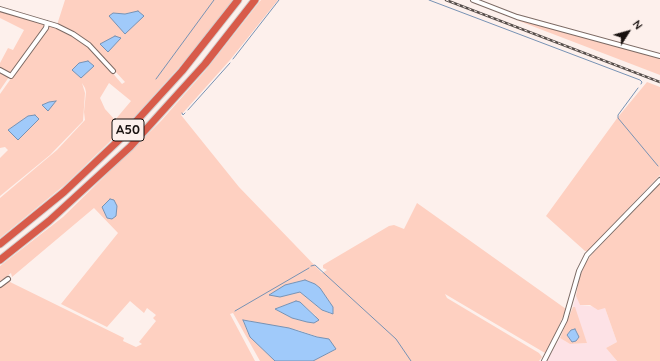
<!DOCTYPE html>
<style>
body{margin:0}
#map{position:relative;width:660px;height:361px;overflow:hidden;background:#fdf0ec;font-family:Quicksand,sans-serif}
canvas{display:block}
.north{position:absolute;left:608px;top:12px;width:40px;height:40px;-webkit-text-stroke:3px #fdf0ec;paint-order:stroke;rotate:53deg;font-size:11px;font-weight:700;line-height:16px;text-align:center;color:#18110f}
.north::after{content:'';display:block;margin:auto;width:14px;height:18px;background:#18110f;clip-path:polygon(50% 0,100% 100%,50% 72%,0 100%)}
</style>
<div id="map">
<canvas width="660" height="361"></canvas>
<div class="north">N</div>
</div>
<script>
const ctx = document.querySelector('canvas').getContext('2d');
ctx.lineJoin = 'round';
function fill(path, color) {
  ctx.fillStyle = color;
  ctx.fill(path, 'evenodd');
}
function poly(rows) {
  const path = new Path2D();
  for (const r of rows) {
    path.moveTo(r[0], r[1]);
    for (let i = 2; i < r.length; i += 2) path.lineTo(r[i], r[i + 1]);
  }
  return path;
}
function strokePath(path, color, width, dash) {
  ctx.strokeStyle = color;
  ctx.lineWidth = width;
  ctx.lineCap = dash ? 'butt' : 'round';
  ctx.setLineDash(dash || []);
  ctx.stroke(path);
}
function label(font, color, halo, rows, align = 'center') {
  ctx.font = font + ' Quicksand,sans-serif';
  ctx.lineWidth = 3;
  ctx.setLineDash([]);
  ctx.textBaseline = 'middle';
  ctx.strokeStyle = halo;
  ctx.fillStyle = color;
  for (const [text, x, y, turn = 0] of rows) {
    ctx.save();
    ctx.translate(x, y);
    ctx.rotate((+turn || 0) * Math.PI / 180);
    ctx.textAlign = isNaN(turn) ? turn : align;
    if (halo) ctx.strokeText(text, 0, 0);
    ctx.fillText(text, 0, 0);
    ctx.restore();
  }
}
fill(poly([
 [576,296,580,305,605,308,617,342,606,348,617,361,547,361,560,338,570,344,587,343,573,307]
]), '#fde2e6');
fill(poly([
 [65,0,234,0,191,54,129,123,67,183,0,238,0,198,57,150,85,120,84,112,86,92,85,88,82,83,85,93,83,121,50,155,0,196,0,158,8,150,5,147,0,148,0,94,49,25,72,35,80,41,98,56,122,84,125,82,92,46,73,32,57,25],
 [132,12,125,34,113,13,125,14],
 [109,83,131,101,115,120,105,109,100,98],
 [35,115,39,119,18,140,8,130],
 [261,0,278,0,230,60,181,115,239,187,322,273,327,270,323,268,323,265,389,226,394,225,404,229,417,203,566,309,553,340,545,353,445,294,447,298,539,353,542,357,539,361,313,361,336,349,321,338,298,330,267,325,247,320,243,321,250,337,275,361,260,361,233,313,230,314,255,361,0,361,0,286,8,281,124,338,123,341,136,347,142,344,139,342,156,321,153,318,156,315,147,308,144,313,130,301,107,327,61,304,118,233,94,208,12,277,11,273,0,282,0,266,63,217,161,121,205,71],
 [305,280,315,284,321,290,330,302,331,314,322,310,300,292,280,297,270,294,292,283],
 [296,301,300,302,316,316,307,322,292,318,275,309],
 [0,10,43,24,45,26,10,74,0,69,0,63,8,48,13,50,24,30,0,18],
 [514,18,660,58,660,75,519,21],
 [0,72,9,77,0,90],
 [647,82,660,87,660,175,588,251,585,251,546,216,618,117],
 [660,184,660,361,617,361,606,348,617,342,605,308,598,310,590,305,580,305,576,296,579,279,585,264,592,254],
 [573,307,575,307,587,343,570,344,560,338],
 [575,329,578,334,578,339,567,335,571,330]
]), '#fed0c1');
const water = poly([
 [138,11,144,16,125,34,109,16,113,13,125,14,138,11],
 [115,36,121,38,108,52,100,44,115,36],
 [88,61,94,66,81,78,72,70,79,63,88,61],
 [56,101,48,111,42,105,49,102,56,101],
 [35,115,39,119,18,140,8,130,28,116,35,115],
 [110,199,114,200,117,206,116,216,112,219,107,218,102,207,110,199],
 [305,280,315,284,320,288,333,307,333,314,322,310,300,292,280,297,269,295,285,285,305,280],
 [296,301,300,302,319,320,314,323,307,322,292,318,275,309,296,301],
 [243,320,289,328,317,337,329,339,336,349,313,361,275,361,250,337,243,320],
 [575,329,579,337,576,341,572,342,567,335,571,330,575,329]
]);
fill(water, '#a0cafa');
strokePath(water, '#7792b4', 1);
strokePath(poly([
 [429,0,640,80,642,82,641,84],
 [233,59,279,0],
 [156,79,214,0],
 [638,88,618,115,618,118,658,166],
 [188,110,230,63],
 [182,113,183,115,185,113],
 [311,266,315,265,396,339,411,361],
 [235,311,309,268]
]), '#7792b4', 1);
const minor = poly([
 [473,0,517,17,660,56],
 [0,9,57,26,73,34,89,45,113,71],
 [0,70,11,76,46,28,47,23],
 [0,285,8,279],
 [544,361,565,320,579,271,587,255,660,180]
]);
const motorway = poly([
 [0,244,64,192,119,140,182,71,238,0],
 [0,260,49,221,130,147,205,64,255,0]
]);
strokePath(minor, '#7c6a64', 6);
strokePath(motorway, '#d1cfcf', 9);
strokePath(minor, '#fff', 4);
strokePath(motorway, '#d85b4a', 7);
const rail = poly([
 [446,0,660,82]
]);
strokePath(rail, '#564e4b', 2.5);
strokePath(rail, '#fdf0ec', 1, [3]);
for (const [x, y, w] of [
 [128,130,32]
]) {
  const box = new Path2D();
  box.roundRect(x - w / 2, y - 11, w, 22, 3);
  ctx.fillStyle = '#fdf0ec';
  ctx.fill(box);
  strokePath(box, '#18110f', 1);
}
label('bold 13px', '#18110f', null, [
 ["A50",128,130]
]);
</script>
